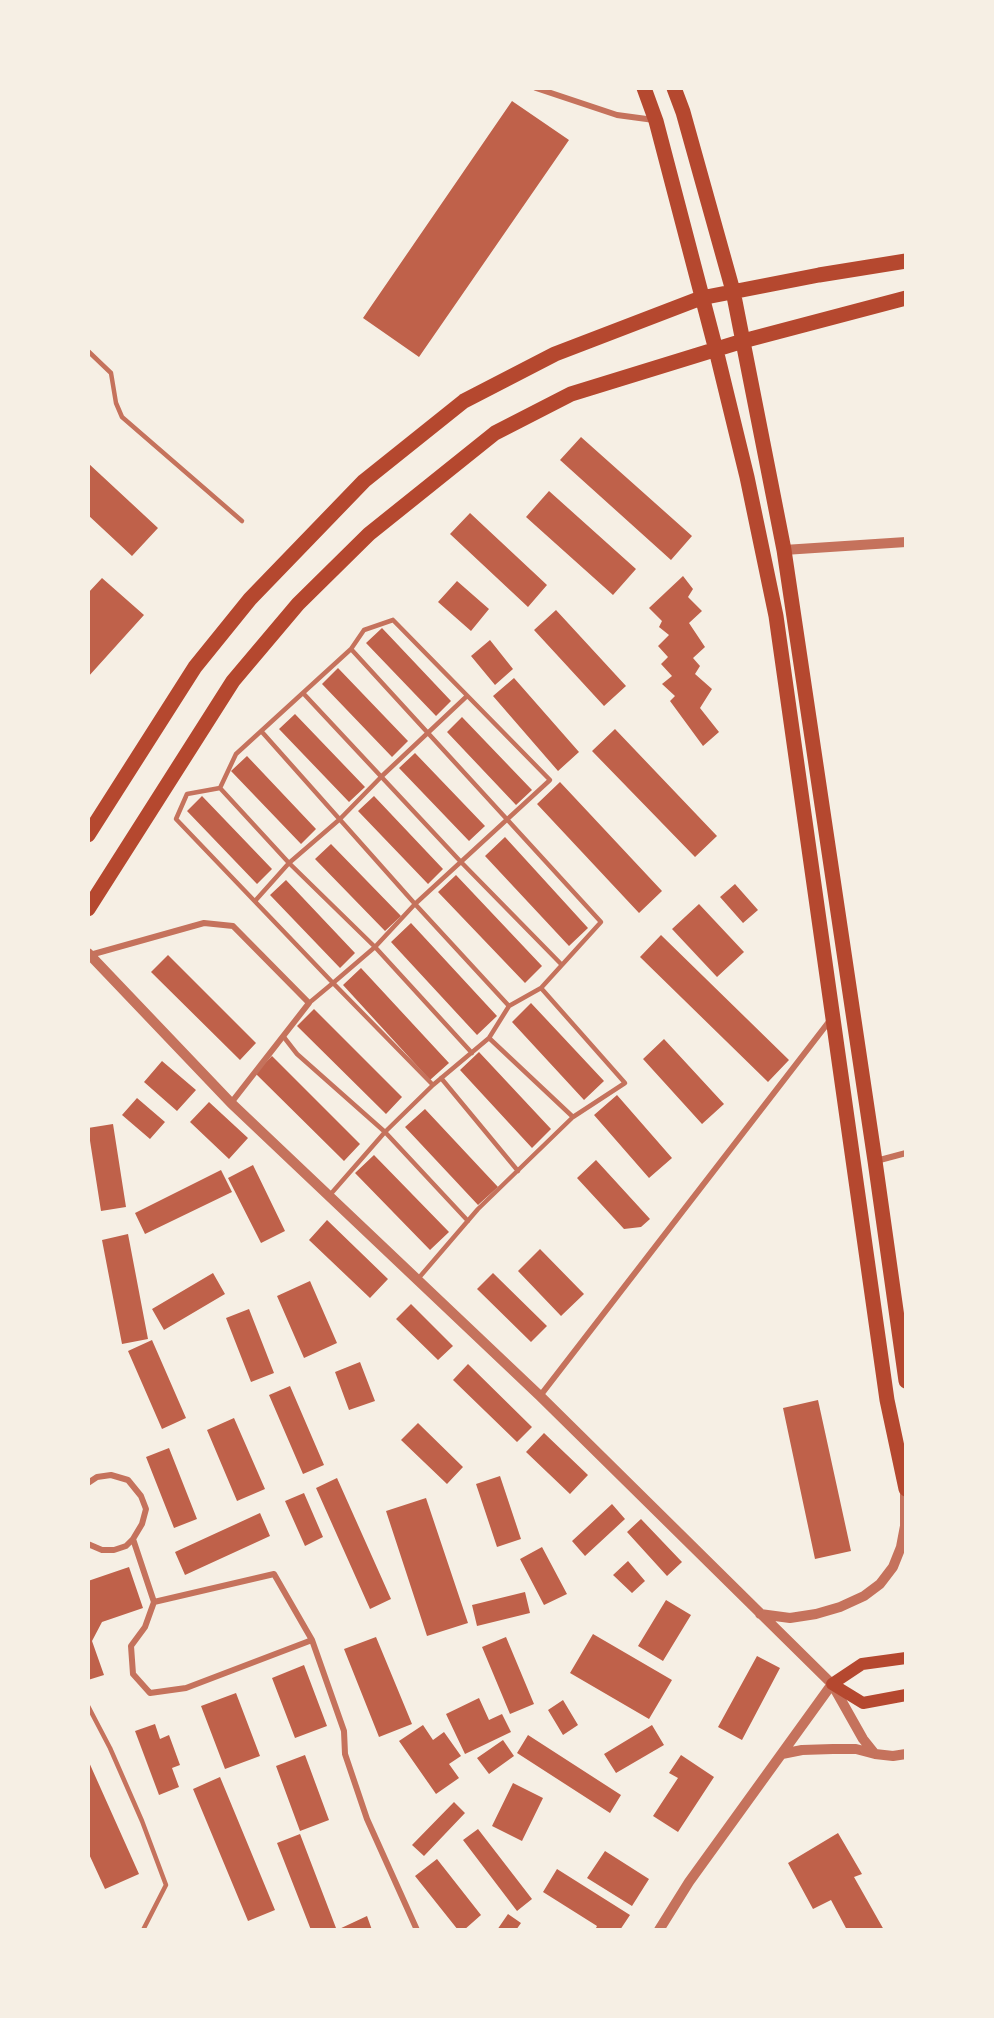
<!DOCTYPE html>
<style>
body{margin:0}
#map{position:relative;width:994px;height:2018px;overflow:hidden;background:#f6efe4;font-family:Barlow,sans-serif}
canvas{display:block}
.frame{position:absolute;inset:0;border:90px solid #f6efe4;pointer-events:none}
</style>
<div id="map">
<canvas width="994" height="2018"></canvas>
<div class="frame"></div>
</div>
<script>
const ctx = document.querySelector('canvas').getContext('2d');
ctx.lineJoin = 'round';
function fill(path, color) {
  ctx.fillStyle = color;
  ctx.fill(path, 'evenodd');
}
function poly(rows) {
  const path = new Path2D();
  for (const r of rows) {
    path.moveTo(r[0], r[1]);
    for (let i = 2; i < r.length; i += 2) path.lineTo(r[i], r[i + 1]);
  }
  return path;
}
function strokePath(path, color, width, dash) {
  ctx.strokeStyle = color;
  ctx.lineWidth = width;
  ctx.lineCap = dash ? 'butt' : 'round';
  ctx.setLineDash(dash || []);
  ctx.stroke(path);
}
fill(poly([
 [512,101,569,140,419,357,363,318],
 [581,437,692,536,671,560,560,460],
 [88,463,158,528,132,556,88,515],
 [549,491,636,569,613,595,526,517],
 [470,513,547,585,528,607,450,534],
 [683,576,693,589,688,597,702,611,689,623,705,647,693,658,700,666,695,674,712,689,700,708,719,732,703,746,670,701,675,696,662,684,672,676,661,664,668,657,658,646,669,635,659,627,662,621,649,608],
 [102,578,144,615,88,677,88,593],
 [457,581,489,609,471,631,438,602],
 [556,610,626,686,604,706,534,630],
 [382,628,451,701,436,716,366,643],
 [490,640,513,669,495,685,471,656],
 [338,668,408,741,392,757,322,684],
 [514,678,579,752,558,771,493,696],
 [295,714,365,787,349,802,279,729],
 [462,717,532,790,516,805,447,732],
 [615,729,717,836,695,857,592,751],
 [415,753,485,826,469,841,399,768],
 [247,756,316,829,301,844,231,771],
 [560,782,662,891,639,913,537,804],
 [202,796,272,869,257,884,187,811],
 [374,796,443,869,428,884,358,811],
 [505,837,588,928,569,946,485,856],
 [331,844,401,916,385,931,315,859],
 [456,875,542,966,525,983,438,892],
 [286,880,355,953,340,968,270,895],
 [735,884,758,910,743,923,720,897],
 [699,904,744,952,717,977,672,929],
 [411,923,497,1016,477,1035,391,942],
 [661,935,789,1060,768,1082,640,957],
 [168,955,256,1043,240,1060,151,972],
 [361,968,449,1063,430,1080,343,985],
 [531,1003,604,1081,584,1100,512,1022],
 [314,1009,402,1097,386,1114,297,1026],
 [664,1039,724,1104,702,1124,643,1059],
 [479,1052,551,1129,532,1148,460,1070],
 [272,1056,360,1144,344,1161,255,1073],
 [162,1061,196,1090,177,1111,144,1082],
 [617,1095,672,1158,649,1178,594,1115],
 [137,1098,165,1122,150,1139,122,1115],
 [209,1102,248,1138,229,1159,190,1122],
 [425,1109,498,1187,478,1205,405,1127],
 [113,1124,126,1207,101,1211,88,1128],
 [374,1155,449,1232,430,1250,355,1173],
 [596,1160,650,1219,641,1227,624,1229,577,1178],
 [253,1165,285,1231,261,1243,228,1178],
 [221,1170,232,1192,145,1234,135,1213],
 [327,1220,388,1279,370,1298,309,1240],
 [128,1234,148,1339,122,1344,102,1240],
 [540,1249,584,1294,561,1316,518,1271],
 [213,1273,225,1294,164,1330,152,1309],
 [493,1273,547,1326,531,1342,477,1289],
 [310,1281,337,1343,304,1358,277,1296],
 [411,1304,453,1346,438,1360,396,1319],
 [249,1309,274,1373,251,1382,226,1318],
 [152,1340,186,1418,162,1429,128,1351],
 [360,1362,375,1401,349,1410,335,1372],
 [468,1364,532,1427,517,1442,453,1380],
 [290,1386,324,1465,303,1474,269,1395],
 [818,1400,851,1551,815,1559,783,1408],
 [234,1418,265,1489,237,1501,207,1430],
 [418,1423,463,1467,447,1484,401,1440],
 [544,1433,588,1475,570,1494,526,1452],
 [169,1448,197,1519,174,1528,146,1457],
 [500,1476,521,1539,497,1547,476,1484],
 [337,1478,391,1599,370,1609,316,1488],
 [304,1493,323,1537,305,1546,285,1501],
 [426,1498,468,1623,427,1636,386,1511],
 [612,1504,625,1519,585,1556,572,1541],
 [260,1513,270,1536,185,1575,175,1552],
 [641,1519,682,1562,667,1576,627,1532],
 [542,1547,567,1594,544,1605,520,1559],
 [628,1561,645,1581,632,1593,613,1575],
 [129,1567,143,1608,102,1622,92,1641,104,1675,88,1680,88,1581],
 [525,1592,530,1613,477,1626,472,1605],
 [666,1600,691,1615,663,1661,638,1646],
 [593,1634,672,1680,649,1719,570,1673],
 [376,1637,412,1724,379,1737,344,1649],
 [506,1637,534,1704,510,1714,482,1647],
 [757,1656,780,1668,742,1740,718,1727],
 [304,1665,327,1726,295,1738,272,1678],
 [236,1693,260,1756,225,1769,201,1706],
 [479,1698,489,1720,502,1714,511,1732,465,1754,446,1714],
 [563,1700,578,1725,563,1735,548,1710],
 [155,1724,160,1739,169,1735,180,1765,172,1768,179,1787,159,1795,135,1731],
 [423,1725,433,1740,444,1732,461,1756,449,1764,459,1778,436,1794,399,1741],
 [652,1725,664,1745,616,1773,604,1754],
 [528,1735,621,1795,610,1813,517,1753],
 [503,1740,514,1756,489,1774,477,1758],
 [305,1755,329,1820,300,1831,276,1766],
 [681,1755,714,1777,678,1832,653,1816,678,1778,669,1773],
 [88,1760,139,1874,105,1889,88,1852],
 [220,1777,275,1910,248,1921,193,1789],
 [513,1783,543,1798,522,1841,492,1826],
 [454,1802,465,1813,424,1856,412,1845],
 [478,1829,532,1899,517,1911,463,1840],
 [838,1833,862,1874,854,1877,884,1930,847,1930,831,1900,813,1909,788,1863],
 [300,1834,336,1928,333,1930,311,1930,277,1843],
 [605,1851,649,1879,632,1906,587,1878],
 [437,1859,481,1915,464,1930,458,1930,415,1876],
 [557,1869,630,1915,620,1930,595,1930,597,1926,543,1892],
 [508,1914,521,1923,516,1930,497,1930],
 [367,1916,372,1930,337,1930]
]), '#bf614a');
strokePath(poly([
 [88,351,111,373,116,403,122,417,242,521],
 [393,620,550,780,415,904,375,947,333,983,176,819,187,794,220,788,236,754,351,649,364,630,393,620],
 [351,649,601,922,541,988,625,1083,573,1117,478,1209,417,1280],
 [303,693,461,862,562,965],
 [262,732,415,904,509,1006],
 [220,788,289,863,375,947,472,1053],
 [255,901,289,863,340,819,382,776,467,696],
 [309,1003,333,983,433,1085],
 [283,1036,297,1054,385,1132,329,1196],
 [489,1038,573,1117],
 [441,1078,518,1171],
 [468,1221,385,1132,433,1085,489,1038,509,1006,541,988],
 [88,1706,110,1748,142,1821,166,1885,143,1930]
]), '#c5725c', 4.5);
strokePath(poly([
 [536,88,617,115,654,120],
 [90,955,204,923,233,926,309,1003,231,1103],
 [876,1161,906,1153],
 [540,1396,831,1019],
 [88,1483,97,1477,111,1475,128,1480,141,1496,146,1509,142,1524,133,1539,154,1602,274,1574,312,1640,344,1731,345,1754,367,1819,417,1930],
 [88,1544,102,1550,114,1550,126,1546,133,1539],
 [154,1602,145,1627,131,1646,133,1674,150,1693,186,1688,312,1640]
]), '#c5725c', 6);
strokePath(poly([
 [784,550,906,542],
 [88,953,231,1103,540,1396,832,1684,863,1739,875,1754,893,1756,906,1754],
 [760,1614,790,1618,816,1614,840,1607,864,1596,880,1584,893,1567,901,1547,905,1526,905,1487],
 [782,1754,802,1750,833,1749,856,1749,875,1754],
 [659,1930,689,1882,832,1684]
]), '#c5725c', 10);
strokePath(poly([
 [906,1658,862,1664,832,1684,863,1703,906,1695]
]), '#b5482f', 12);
strokePath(poly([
 [644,88,656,121,716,350,747,477,776,616,887,1400,906,1489],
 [674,88,683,112,733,291,784,550,875,1161,906,1381],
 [88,835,195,667,250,599,364,481,464,401,555,354,701,298,819,275,906,261],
 [88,909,233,681,298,604,369,534,495,433,571,394,743,341,906,298]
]), '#b5482f', 15);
</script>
